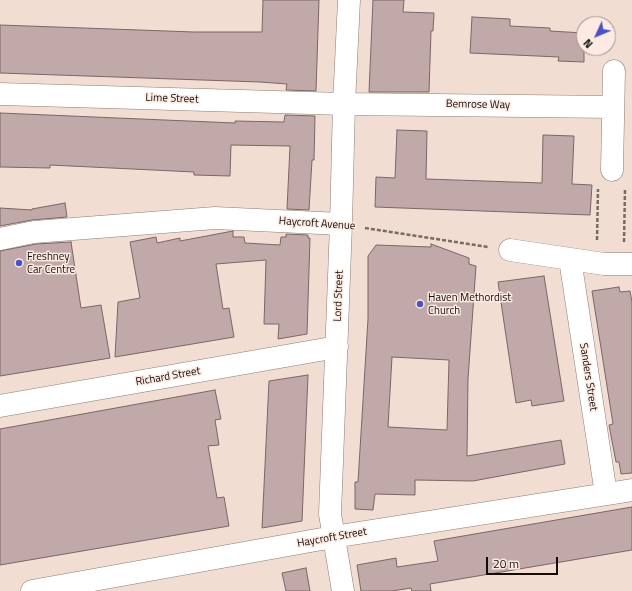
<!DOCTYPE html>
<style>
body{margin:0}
#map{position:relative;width:632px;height:591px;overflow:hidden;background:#f2ddd3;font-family:"Titillium Web",sans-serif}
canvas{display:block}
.north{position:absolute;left:576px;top:16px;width:40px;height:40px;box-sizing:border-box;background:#fdebe3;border:1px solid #9f928c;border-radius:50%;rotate:226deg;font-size:11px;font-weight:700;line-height:16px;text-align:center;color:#130c09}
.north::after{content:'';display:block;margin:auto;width:14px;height:18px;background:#4951c6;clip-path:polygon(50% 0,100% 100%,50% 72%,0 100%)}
.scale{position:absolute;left:486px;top:557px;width:72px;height:18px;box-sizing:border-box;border:2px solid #130c09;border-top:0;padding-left:5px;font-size:12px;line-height:14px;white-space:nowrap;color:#130c09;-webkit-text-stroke:3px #fdebe3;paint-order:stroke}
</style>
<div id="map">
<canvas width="632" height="591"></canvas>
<div class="north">N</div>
<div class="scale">20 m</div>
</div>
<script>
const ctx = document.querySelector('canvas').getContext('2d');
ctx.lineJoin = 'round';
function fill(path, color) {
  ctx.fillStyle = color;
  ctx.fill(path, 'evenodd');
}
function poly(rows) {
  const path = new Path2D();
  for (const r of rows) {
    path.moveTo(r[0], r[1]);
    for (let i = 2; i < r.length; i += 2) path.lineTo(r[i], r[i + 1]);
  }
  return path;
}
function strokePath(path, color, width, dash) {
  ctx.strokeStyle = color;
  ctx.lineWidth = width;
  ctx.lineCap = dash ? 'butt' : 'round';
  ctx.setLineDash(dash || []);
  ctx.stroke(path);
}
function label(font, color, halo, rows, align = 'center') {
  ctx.font = font + ' "Titillium Web",sans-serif';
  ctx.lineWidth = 3;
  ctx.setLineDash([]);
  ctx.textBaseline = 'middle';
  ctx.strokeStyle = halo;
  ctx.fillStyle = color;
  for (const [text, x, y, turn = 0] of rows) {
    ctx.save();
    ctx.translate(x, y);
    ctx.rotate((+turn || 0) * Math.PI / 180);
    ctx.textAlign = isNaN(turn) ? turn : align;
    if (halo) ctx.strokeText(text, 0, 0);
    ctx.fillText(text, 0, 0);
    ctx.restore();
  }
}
const building = poly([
 [263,0,319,0,316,91,286,90,287,84,260,82,0,73,0,25,194,32,262,32,263,0],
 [373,0,404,0,403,12,434,13,433,31,431,31,429,92,369,92,373,0],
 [472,17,510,19,510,26,550,28,550,31,584,33,584,62,558,61,559,57,470,53,472,17],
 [0,113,235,123,235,121,284,122,285,115,315,116,314,160,312,160,309,210,287,209,290,146,231,145,230,176,194,175,194,172,50,165,50,168,0,167,0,113],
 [397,130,427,131,426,179,542,183,543,135,574,136,572,184,592,185,590,215,375,207,376,177,395,178,397,130],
 [65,203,67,217,32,220,0,226,0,208,32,210,32,209,65,203],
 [233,231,233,237,244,237,245,243,280,245,281,237,286,237,286,234,308,235,308,238,310,238,307,334,278,339,279,324,264,324,266,260,216,264,223,309,229,308,234,337,115,357,118,302,140,298,130,242,156,237,157,243,180,238,180,241,233,231],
 [71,242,81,308,101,305,110,358,0,376,0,251,36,244,71,242],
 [431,244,469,258,469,264,476,266,468,379,467,456,561,440,565,464,473,481,415,480,415,495,375,494,373,510,355,509,355,482,358,482,368,319,368,256,376,245,431,247,431,244],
 [392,357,449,360,447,430,388,427,392,357],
 [544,276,564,401,532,406,531,400,516,403,498,282,544,276],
 [619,287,620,292,630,291,632,302,632,473,621,474,619,462,616,462,609,425,613,424,592,291,619,287],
 [308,375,302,521,262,528,269,381,308,375],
 [215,390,221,419,215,420,219,445,208,446,217,498,224,497,229,526,0,565,0,429,215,390],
 [632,507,632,550,430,584,431,591,412,591,411,588,392,591,361,591,357,565,396,558,397,567,438,561,434,541,632,507],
 [306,568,310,591,286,591,282,573,306,568]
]);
fill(building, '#c0a9a8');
strokePath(building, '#7b6665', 1);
const street = poly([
 [0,94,344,104,613,107],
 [612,170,614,71],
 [0,239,34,232,215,218,341,224],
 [510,250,604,264,632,264],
 [570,259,606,494],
 [0,406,337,347],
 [32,591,333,537,632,490],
 [343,591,330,514,341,224,344,104,349,0]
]);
strokePath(street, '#8e7b72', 23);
strokePath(poly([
 [365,228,488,247],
 [597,240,598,189],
 [624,242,625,189]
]), '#786b64', 2.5, [4, 2]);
strokePath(street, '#fff', 22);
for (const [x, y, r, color] of [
 [19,263,4,"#4951c6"],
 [420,304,4,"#4951c6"]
]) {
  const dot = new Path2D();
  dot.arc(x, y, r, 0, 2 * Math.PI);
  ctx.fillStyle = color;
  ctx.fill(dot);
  strokePath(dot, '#fdebe3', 1.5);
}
label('11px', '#130c09', '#fdebe3', [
 ["Lime Street",172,99,2],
 ["Bemrose Way",478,105,1],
 ["Haycroft Avenue",317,224,4],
 ["Lord Street",339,296,-88],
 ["Richard Street",168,377,-10],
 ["Sanders Street",588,377,81],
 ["Haycroft Street",332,538,-10]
]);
label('11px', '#130c09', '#fdebe3', [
 ["Freshney",27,257],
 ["Car Centre",27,270],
 ["Haven Methordist",428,298],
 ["Church",428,311]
], 'left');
</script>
